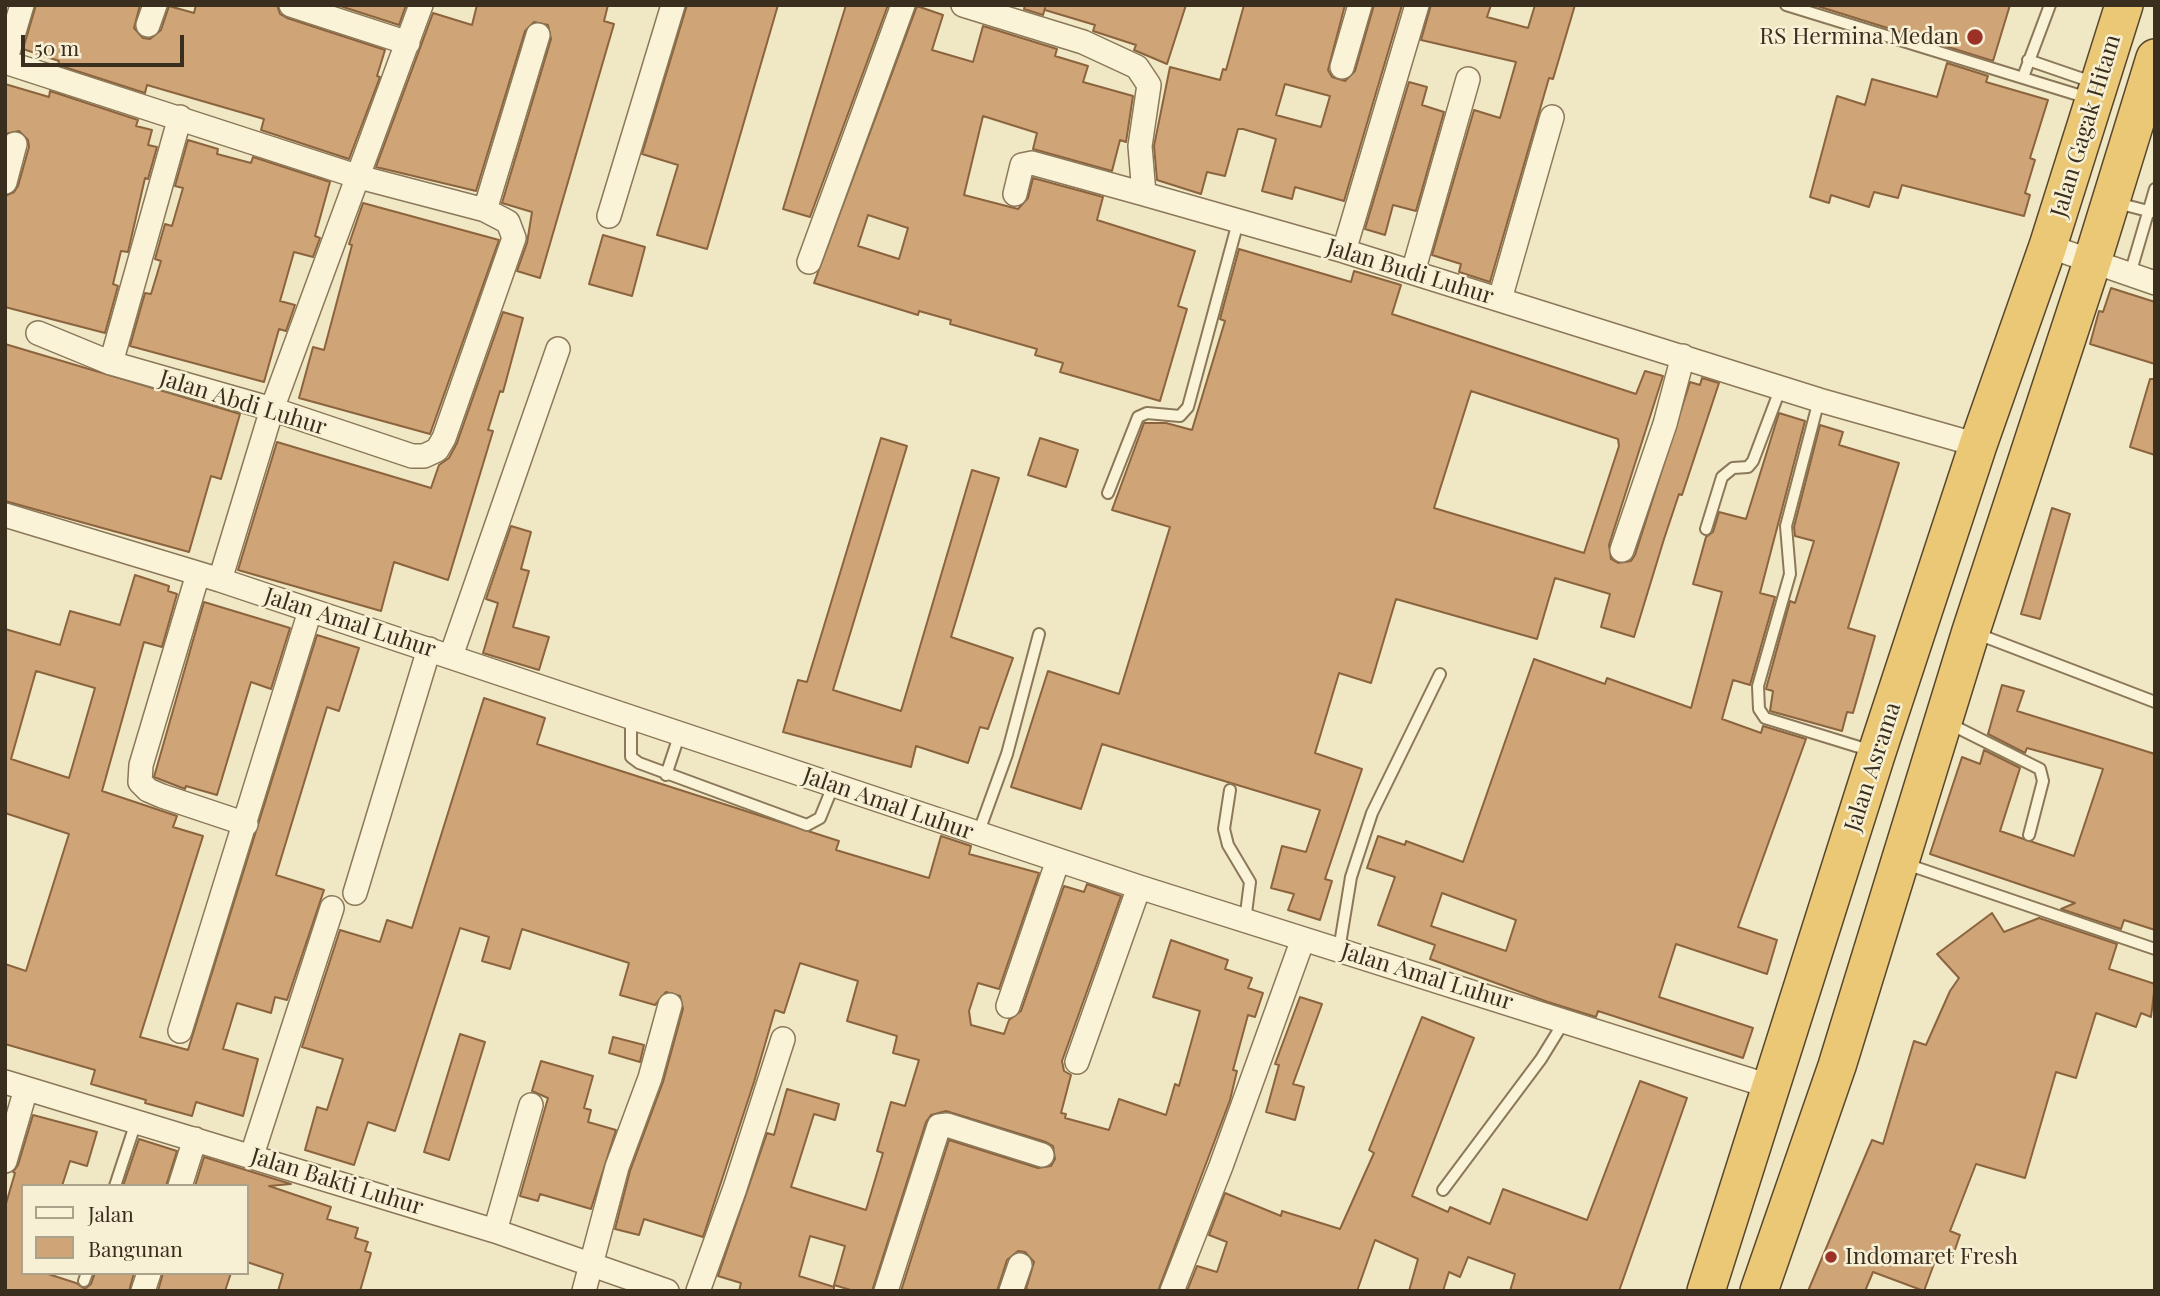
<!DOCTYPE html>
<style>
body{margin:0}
#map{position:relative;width:2160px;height:1296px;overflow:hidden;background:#f0e7c4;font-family:"Playfair Display",serif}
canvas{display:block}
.frame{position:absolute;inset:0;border:7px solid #3a2e1e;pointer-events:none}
.legend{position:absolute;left:21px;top:1184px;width:228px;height:91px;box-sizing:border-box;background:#f7f0d4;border:2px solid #aba28b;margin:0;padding:9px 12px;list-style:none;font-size:21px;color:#3a2e1e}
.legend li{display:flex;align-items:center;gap:14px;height:35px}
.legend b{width:35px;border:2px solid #aba28b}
.scale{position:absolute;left:21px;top:35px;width:163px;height:32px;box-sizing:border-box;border:4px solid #3a2e1e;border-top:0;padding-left:9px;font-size:21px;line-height:24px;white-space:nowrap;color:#3a2e1e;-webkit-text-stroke:5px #f7f0d4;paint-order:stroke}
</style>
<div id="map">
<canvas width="2160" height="1296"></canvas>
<div class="frame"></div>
<ul class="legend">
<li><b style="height:9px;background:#faf3d7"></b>Jalan</li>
<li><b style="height:19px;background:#cfa578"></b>Bangunan</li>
</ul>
<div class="scale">50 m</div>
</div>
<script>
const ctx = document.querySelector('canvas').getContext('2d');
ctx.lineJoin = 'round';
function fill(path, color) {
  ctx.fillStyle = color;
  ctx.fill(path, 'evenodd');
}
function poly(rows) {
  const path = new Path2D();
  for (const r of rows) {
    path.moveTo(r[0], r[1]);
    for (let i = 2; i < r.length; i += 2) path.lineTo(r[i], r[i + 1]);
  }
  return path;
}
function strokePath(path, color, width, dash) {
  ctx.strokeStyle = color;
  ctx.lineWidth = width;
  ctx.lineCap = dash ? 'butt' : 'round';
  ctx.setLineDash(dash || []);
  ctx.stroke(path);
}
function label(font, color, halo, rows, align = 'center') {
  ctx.font = font + ' "Playfair Display",serif';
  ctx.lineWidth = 5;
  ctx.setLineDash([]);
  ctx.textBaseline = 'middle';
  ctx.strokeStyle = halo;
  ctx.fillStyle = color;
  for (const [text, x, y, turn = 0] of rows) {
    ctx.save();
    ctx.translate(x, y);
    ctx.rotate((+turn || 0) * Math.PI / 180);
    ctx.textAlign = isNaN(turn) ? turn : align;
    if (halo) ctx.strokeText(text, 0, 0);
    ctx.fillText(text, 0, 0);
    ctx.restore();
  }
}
const building = poly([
 [36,5,140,5,134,28,143,38,150,39,161,30,169,6,194,13,196,5,277,5,280,14,287,18,385,50,377,76,380,77,349,159,261,130,264,119,147,85,145,93,58,65,59,61,23,49,36,5],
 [337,5,406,5,399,25,337,5],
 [477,5,608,5,604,21,614,24,540,278,517,271,527,243,532,212,502,203,551,39,548,25,534,22,525,31,476,191,376,167,433,13,472,25,477,5],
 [687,5,778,5,707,249,657,235,678,165,642,154,687,5],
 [846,5,888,5,810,217,783,209,846,5],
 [1025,5,1186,5,1167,64,1134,50,1136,45,1093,31,1095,25,1045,10,1045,8,1043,15,1024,9,1025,5],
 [1244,5,1345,5,1328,70,1332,77,1345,81,1355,71,1374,5,1402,5,1344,201,1295,187,1292,199,1262,191,1276,139,1243,129,1238,129,1225,176,1207,172,1201,194,1157,180,1154,146,1170,67,1220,80,1223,69,1226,70,1244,5],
 [1285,84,1330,96,1321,127,1276,115,1285,84],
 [1431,5,1491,5,1487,17,1528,28,1535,5,1575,5,1553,79,1549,78,1490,282,1459,272,1461,264,1432,255,1474,110,1500,118,1516,62,1421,40,1431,5],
 [1814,5,2010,5,1993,61,1814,5],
 [917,6,943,15,932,50,973,62,983,26,1057,49,1055,56,1088,66,1083,82,1133,96,1126,142,1120,140,1112,171,1033,149,1037,133,983,116,964,195,1018,209,1028,198,1033,178,1103,197,1097,220,1195,251,1178,306,1187,309,1160,401,1060,372,1063,363,1035,355,1037,349,950,324,951,320,919,311,918,315,814,283,917,6],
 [868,215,908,228,899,259,858,246,868,215],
 [1947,63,1988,76,1986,82,2048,100,2030,158,2035,160,2025,193,2030,195,2024,216,1902,185,1898,198,1874,192,1869,207,1831,195,1829,203,1810,197,1837,96,1865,105,1872,79,1937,97,1947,63],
 [1409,82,1427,87,1422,105,1444,112,1416,211,1393,205,1385,235,1365,229,1409,82],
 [5,84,49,97,50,91,138,120,136,126,152,130,148,145,157,147,148,179,145,178,128,252,121,251,113,284,118,286,105,333,5,307,5,196,14,192,18,186,29,147,28,140,19,131,5,134,5,84],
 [188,140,218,149,217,154,251,163,253,157,330,182,315,236,320,238,313,257,294,252,280,301,295,305,286,331,279,329,264,382,130,346,145,293,151,294,161,261,155,259,165,224,172,226,183,188,175,186,188,140],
 [363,203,499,240,430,434,299,398,313,347,324,350,352,245,349,244,363,203],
 [603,235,645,247,632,296,589,284,603,235],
 [1239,249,1351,282,1354,271,1401,285,1392,314,1636,394,1645,371,1663,376,1609,545,1611,559,1618,563,1631,561,1635,555,1690,382,1700,385,1702,378,1719,383,1682,495,1679,494,1664,539,1634,637,1601,627,1610,594,1555,578,1537,639,1396,599,1371,683,1339,673,1315,753,1362,769,1325,879,1332,881,1320,920,1288,910,1294,894,1271,888,1282,846,1306,852,1320,810,1102,744,1081,809,1011,787,1048,671,1119,694,1170,527,1112,510,1144,423,1166,423,1192,430,1225,321,1220,319,1239,249],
 [1471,391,1618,439,1619,446,1584,553,1434,508,1471,391],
 [2111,288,2155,302,2155,364,2090,344,2099,311,2103,312,2111,288],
 [503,312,523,318,503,392,500,391,488,430,493,431,448,580,394,562,381,611,238,570,277,442,431,488,439,465,449,458,457,443,503,312],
 [5,344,240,414,221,479,211,476,189,552,5,501,5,344],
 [2150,379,2155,379,2155,455,2130,447,2150,379],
 [1779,413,1805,421,1760,593,1775,597,1750,685,1733,680,1722,719,1761,733,1763,726,1806,739,1738,927,1777,940,1767,974,1676,944,1659,997,1753,1028,1743,1058,1598,1011,1596,1017,1548,1002,1430,959,1435,945,1378,925,1395,877,1367,868,1378,836,1405,845,1406,841,1463,862,1534,659,1605,684,1607,678,1691,708,1722,592,1693,584,1706,537,1713,532,1719,512,1746,519,1779,413],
 [1442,893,1516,920,1506,951,1431,926,1442,893],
 [1820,425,1843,432,1839,445,1899,463,1848,628,1875,636,1853,713,1847,712,1842,731,1770,711,1773,691,1766,689,1790,601,1795,603,1814,541,1795,536,1794,527,1820,425],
 [881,438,907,446,833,690,901,711,972,470,999,478,951,637,1013,658,988,729,980,727,968,763,916,746,911,767,783,732,798,680,807,682,881,438],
 [1040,438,1078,450,1066,487,1028,475,1040,438],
 [2052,508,2070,514,2040,619,2021,614,2052,508],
 [511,526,531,532,521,569,529,571,513,627,549,637,539,670,483,653,498,603,486,599,511,526],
 [135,575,169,586,168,591,177,594,162,647,144,642,102,791,177,816,173,827,203,836,140,1037,188,1050,317,635,359,648,339,711,327,707,276,875,324,890,287,1000,275,997,271,1013,237,1003,223,1049,258,1059,243,1116,196,1102,192,1116,145,1103,146,1100,91,1084,95,1070,5,1044,5,964,26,971,69,834,5,813,5,629,60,645,70,611,120,625,135,575],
 [36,671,95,688,69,778,11,759,36,671],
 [204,602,290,628,271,689,251,682,217,795,186,786,185,789,154,777,204,602],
 [2002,685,2024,691,2017,711,2155,754,2155,930,2124,920,2121,929,2061,909,2075,903,1930,854,1962,757,1980,764,1984,750,2020,768,2000,831,2074,856,2103,769,2027,748,2025,753,1988,734,2002,685],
 [484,698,545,718,537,744,839,841,836,850,929,878,941,836,971,846,969,854,1039,873,999,989,978,983,969,1011,971,1025,1004,1034,1009,1020,1021,1011,1064,886,1084,892,1087,884,1121,896,1062,1061,1064,1071,1071,1075,1061,1113,1066,1114,1065,1118,1109,1130,1119,1099,1166,1115,1175,1084,1179,1086,1200,1011,1153,997,1171,940,1228,960,1225,969,1252,978,1248,988,1263,993,1255,1017,1248,1015,1233,1070,1237,1071,1230,1100,1158,1291,1031,1291,1026,1289,1034,1262,1025,1252,1018,1251,1007,1260,997,1291,901,1291,949,1140,1038,1168,1051,1166,1055,1159,1053,1146,1046,1142,946,1111,931,1115,926,1122,872,1291,854,1291,834,1285,845,1246,810,1236,799,1276,834,1287,834,1291,739,1291,741,1283,718,1276,767,1133,774,1135,787,1089,839,1104,835,1120,814,1114,791,1187,866,1210,883,1153,877,1151,891,1102,905,1106,919,1060,893,1053,897,1036,847,1021,858,981,800,963,784,1013,775,1010,754,1082,703,1237,644,1219,639,1235,615,1229,630,1171,663,1082,683,1009,680,996,666,992,655,1005,620,995,629,963,522,929,510,969,482,961,489,937,460,928,395,1131,368,1122,354,1165,305,1150,317,1107,327,1110,343,1059,302,1047,340,930,380,942,387,920,412,928,484,698],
 [1992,913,2004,932,2039,918,2117,944,2109,969,2155,984,2151,1017,2141,1013,2136,1027,2096,1013,2076,1078,2056,1072,2025,1178,1976,1164,1950,1231,1960,1235,1952,1258,1938,1253,1924,1291,1873,1272,1865,1291,1808,1291,1872,1140,1883,1144,1914,1041,1926,1045,1950,991,1959,978,1937,954,1992,913],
 [1300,997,1322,1004,1293,1084,1304,1087,1295,1120,1266,1112,1279,1065,1275,1064,1300,997],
 [1422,1017,1474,1038,1412,1196,1448,1212,1450,1207,1490,1224,1503,1189,1587,1220,1640,1081,1687,1098,1619,1291,1510,1291,1515,1274,1468,1257,1460,1277,1449,1272,1443,1291,1409,1291,1418,1259,1375,1240,1357,1291,1187,1291,1197,1266,1217,1272,1227,1242,1209,1235,1225,1193,1281,1216,1282,1211,1340,1229,1374,1153,1369,1150,1422,1017],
 [460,1034,485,1042,449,1160,424,1152,460,1034],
 [613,1037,644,1045,640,1062,609,1053,613,1037],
 [541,1061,593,1076,584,1108,591,1110,588,1122,616,1130,591,1209,540,1194,538,1201,520,1196,548,1098,532,1091,541,1061],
 [33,1115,97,1132,87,1166,70,1161,62,1186,23,1186,23,1273,45,1273,76,1283,85,1289,91,1284,95,1273,134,1273,129,1291,5,1291,5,1207,15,1173,13,1172,18,1165,33,1115],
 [139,1139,177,1151,166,1186,123,1186,139,1139],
 [204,1157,291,1184,269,1186,331,1207,327,1219,358,1228,355,1238,368,1242,365,1251,371,1253,360,1291,278,1291,283,1274,247,1262,247,1186,195,1186,204,1157],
 [163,1273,231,1273,225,1291,158,1291,163,1273]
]);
fill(building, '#cfa578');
strokePath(building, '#8b643e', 2);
const service = poly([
 [1786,5,2088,98],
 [2028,60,2095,83],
 [2023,77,2050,5],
 [2117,203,2152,212],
 [2130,274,2155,189],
 [1819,400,1786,526,1790,574,1758,686,1759,709,1765,718,1872,751],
 [1108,493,1138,417,1147,413,1180,416,1188,407,1238,222],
 [1706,529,1722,477,1733,468,1748,467,1753,461,1781,387],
 [1975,633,2155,702],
 [631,717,631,757,639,763,807,825,820,818,833,786],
 [1948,723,2040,769,2043,781,2029,835],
 [666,775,680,733],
 [1230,790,1224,829,1228,845,1250,882,1245,921],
 [978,834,1007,754,1039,634],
 [1906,864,2155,949],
 [1339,950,1351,877,1372,813,1440,674],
 [115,1186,136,1122],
 [1443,1190,1541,1059,1565,1020],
 [84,1281,87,1273]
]);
const minor = poly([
 [291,5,408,43],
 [963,5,1083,42,1137,67,1149,85,1140,146,1144,194,1344,251,1819,400,1978,445],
 [148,25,155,5],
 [5,62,359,177,485,210,508,222,514,238,444,438,437,450,424,456,412,456,272,409,111,363,38,333],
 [5,62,22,5],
 [1342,67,1360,5],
 [5,182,15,144],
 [1015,194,1022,165,1032,163,1144,194],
 [485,210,538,35],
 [609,216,673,5],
 [2048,246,2155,283],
 [1344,251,1417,5],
 [809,262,903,5],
 [1413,272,1468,79],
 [1500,299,1552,117],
 [111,363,180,117],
 [5,515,220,580,1139,887,1772,1087],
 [1622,550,1665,424,1683,356],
 [198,574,141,765,140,782,148,790,162,796,246,824],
 [220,580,272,409,421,5],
 [451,656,558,349],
 [355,893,429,649],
 [1008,1006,1058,860],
 [180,1031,310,611],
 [1077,1062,1139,887],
 [5,1082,495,1231,667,1291],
 [252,1155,332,908],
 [5,1161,26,1089],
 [180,1186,195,1139],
 [495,1231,531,1105],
 [143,1291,149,1273],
 [584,1291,617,1167,650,1078,670,1005],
 [698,1291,735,1188,783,1039],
 [886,1291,939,1126,947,1125,1042,1155],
 [1011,1291,1020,1265],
 [1172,1291,1221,1166,1303,939]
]);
const trunk = poly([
 [1706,1291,1877,752,1978,445,2048,246,2124,5],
 [1759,1291,1837,1066,1971,631,2092,262,2155,58]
]);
strokePath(service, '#8b7859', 14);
strokePath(minor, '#8b7859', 26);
strokePath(trunk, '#59462e', 40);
strokePath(service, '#faf3d7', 10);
strokePath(minor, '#faf3d7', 23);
strokePath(trunk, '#ebc876', 37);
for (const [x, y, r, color] of [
 [1975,37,9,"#9c3127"],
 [1831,1257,7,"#9c3127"]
]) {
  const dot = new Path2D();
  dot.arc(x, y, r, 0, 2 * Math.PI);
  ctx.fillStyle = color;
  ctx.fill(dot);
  strokePath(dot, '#f7f0d4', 2.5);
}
label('23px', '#3a2e1e', '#f7f0d4', [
 ["RS Hermina Medan",1959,37],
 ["Indomaret Fresh",1845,1257,"left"]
], 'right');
label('23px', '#3a2e1e', '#f7f0d4', [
 ["Jalan Gagak Hitam",2086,126,-73],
 ["Jalan Budi Luhur",1410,272,17],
 ["Jalan Abdi Luhur",243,403,17],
 ["Jalan Amal Luhur",350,623,18],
 ["Jalan Asrama",1873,767,-72],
 ["Jalan Amal Luhur",888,804,19],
 ["Jalan Amal Luhur",1427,977,17],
 ["Jalan Bakti Luhur",337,1182,17]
]);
</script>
